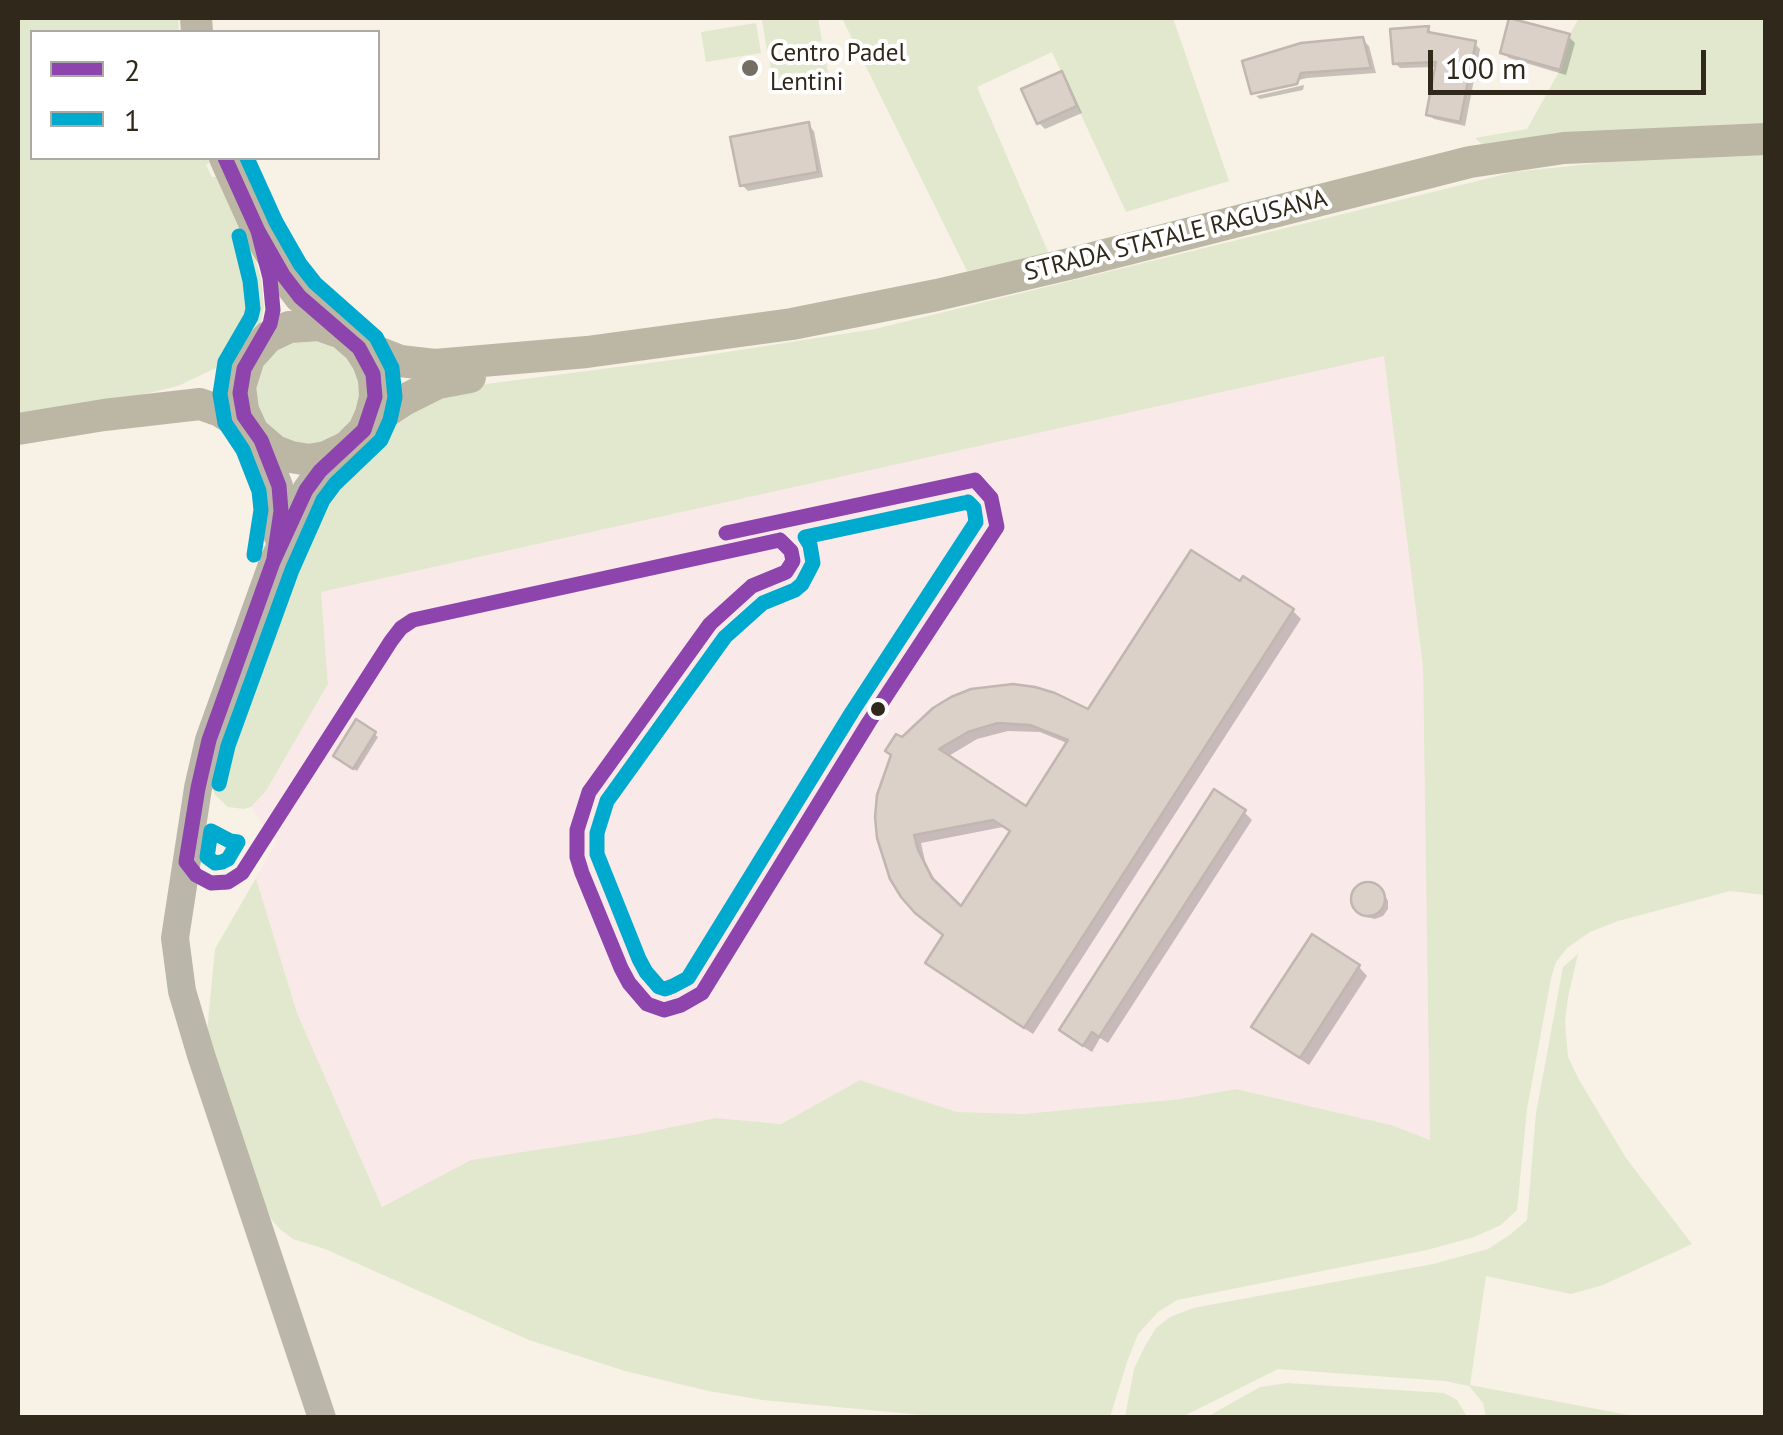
<!DOCTYPE html>
<style>
body{margin:0}
#map{position:relative;width:1783px;height:1435px;overflow:hidden;background:#f7f1e6;font-family:"PT Sans",sans-serif}
canvas{display:block}
.frame{position:absolute;inset:0;border:20px solid #2f281b;pointer-events:none}
.legend{position:absolute;left:30px;top:30px;width:350px;height:130px;box-sizing:border-box;background:#fff;border:2px solid #aca9a4;margin:0;padding:12px 18px;list-style:none;font-size:30px;color:#2f281b}
.legend li{display:flex;align-items:center;gap:20px;height:50px}
.legend b{width:50px;border:2px solid #aca9a4}
.scale{position:absolute;left:1428px;top:50px;width:278px;height:45px;box-sizing:border-box;border:5px solid #2f281b;border-top:0;padding-left:12px;font-size:30px;line-height:35px;white-space:nowrap;color:#2f281b;-webkit-text-stroke:8px #fff;paint-order:stroke}
</style>
<div id="map">
<canvas width="1783" height="1435"></canvas>
<div class="frame"></div>
<ul class="legend">
<li><b style="height:12px;background:#8e44ad"></b>2</li>
<li><b style="height:12px;background:#00a9ce"></b>1</li>
</ul>
<div class="scale">100 m</div>
</div>
<script>
const ctx = document.querySelector('canvas').getContext('2d');
ctx.lineJoin = 'round';
function fill(path, color) {
  ctx.fillStyle = color;
  ctx.fill(path, 'evenodd');
}
function poly(rows) {
  const path = new Path2D();
  for (const r of rows) {
    if (r.length === 3) {
      path.moveTo(r[0] + r[2], r[1]);
      path.arc(r[0], r[1], r[2], 0, 2 * Math.PI);
      continue;
    }
    path.moveTo(r[0], r[1]);
    for (let i = 2; i < r.length; i += 2) path.lineTo(r[i], r[i + 1]);
  }
  return path;
}
function strokePath(path, color, width, dash) {
  ctx.strokeStyle = color;
  ctx.lineWidth = width;
  ctx.lineCap = dash ? 'butt' : 'round';
  ctx.setLineDash(dash || []);
  ctx.stroke(path);
}
function label(font, color, halo, rows, align = 'center') {
  ctx.font = font + ' "PT Sans",sans-serif';
  ctx.lineWidth = 8;
  ctx.setLineDash([]);
  ctx.textBaseline = 'middle';
  ctx.strokeStyle = halo;
  ctx.fillStyle = color;
  for (const [text, x, y, turn = 0] of rows) {
    ctx.save();
    ctx.translate(x, y);
    ctx.rotate((+turn || 0) * Math.PI / 180);
    ctx.textAlign = isNaN(turn) ? turn : align;
    if (halo) ctx.strokeText(text, 0, 0);
    ctx.fillText(text, 0, 0);
    ctx.restore();
  }
}
fill(poly([
 [1385,355,1423,667,1431,1140,1391,1125,1236,1089,1180,1099,1024,1114,957,1112,860,1080,781,1124,716,1118,633,1135,471,1160,382,1207,297,1013,256,878,276,843,251,807,266,791,328,684,321,592]
]), '#fae9e9');
fill(poly([
 [18,18,178,18,179,32,32,32,32,158,212,158,213,160,206,165,212,177,221,177,251,247,261,277,264,307,261,322,252,334,236,352,218,367,178,386,132,397,18,418],
 [777,18,818,18,822,41,767,51,762,20],
 [842,18,1173,18,1229,181,1126,212,1052,52,977,87,1049,254,967,271],
 [1579,18,1765,18,1765,126,1485,147,1475,138,1527,129,1560,70,1570,34],
 [756,23,761,53,706,62,701,32],
 [824,48,829,79,774,88,769,57],
 [1765,154,1765,895,1730,891,1618,921,1590,932,1567,948,1556,962,1551,978,1527,1109,1517,1210,1501,1225,1474,1237,1427,1250,1177,1300,1158,1312,1138,1334,1127,1362,1110,1417,943,1417,763,1400,709,1391,625,1371,529,1340,325,1249,293,1239,281,1230,271,1219,262,1198,207,1032,215,949,256,878,297,1013,382,1207,471,1160,633,1135,716,1118,781,1124,860,1080,957,1112,1024,1114,1180,1099,1236,1089,1391,1125,1430,1140,1423,667,1384,356,321,592,328,684,266,791,251,807,244,809,228,807,215,795,209,780,275,574,323,478,440,390,695,357,875,329,1514,172,1617,161],
 [307,336,350,355,364,396,349,431,309,449,266,430,252,389,268,353],
 [1578,954,1568,997,1565,1022,1568,1057,1579,1080,1626,1158,1692,1244,1603,1285,1571,1294,1486,1276,1470,1385,1639,1417,1486,1417,1483,1403,1469,1386,1445,1381,1278,1369,1182,1417,1125,1417,1134,1369,1145,1346,1156,1328,1170,1317,1193,1308,1433,1264,1488,1249,1511,1234,1527,1220,1536,1113,1563,967],
 [1287,1383,1444,1393,1457,1400,1467,1417,1207,1417,1260,1387]
]), '#e2e8ce');
fill(poly([
 [1428,29,1433,34,1475,44,1480,49,1465,126,1434,119,1428,114,1437,67,1400,68,1395,63],
 [1569,37,1575,43,1566,75,1509,58,1502,52],
 [1362,39,1369,46,1376,73,1307,78,1254,91],
 [1061,74,1067,80,1082,113,1045,129,1039,123],
 [1304,85,1303,90,1260,99,1256,96],
 [808,125,814,131,823,177,748,191,742,185],
 [1244,579,1293,611,1301,619,1033,1034,936,971,928,962,945,936,917,912,902,741,918,723,1089,712,1240,584],
 [1008,731,1040,732,1069,744,1027,809,947,757,977,739],
 [1003,827,1012,833,962,910,939,888,925,861,921,843],
 [374,734,378,737,357,771,339,760],
 [1244,812,1252,820,1108,1043,1100,1038,1092,1052,1070,1038,1062,1030],
 [1372,884,1384,893,1388,901,1388,909,1383,916,1375,919,1366,917,1360,910,1355,906,1354,898,1357,890,1363,885],
 [1313,937,1359,967,1367,976,1309,1065,1263,1035,1255,1027]
]), '#0003');
const building = poly([
 [1509,18,1570,34,1560,70,1500,53,1509,18],
 [1429,26,1428,32,1476,41,1460,122,1426,115,1436,62,1393,64,1390,29,1429,26],
 [1363,37,1371,68,1301,73,1297,84,1251,94,1242,61,1301,43,1363,37],
 [1062,71,1077,106,1037,124,1021,89,1062,71],
 [809,122,818,172,740,186,730,137,809,122],
 [1191,550,1240,581,1243,576,1294,609,1024,1028,925,963,943,935,915,913,901,897,890,879,877,838,875,817,877,795,891,755,885,751,896,734,902,737,933,708,951,697,971,689,1013,684,1035,687,1055,693,1088,709,1191,550],
 [998,723,1030,725,1068,740,1026,806,939,749,968,732,998,723],
 [993,820,1010,831,961,906,932,878,918,850,914,835,993,820],
 [356,719,376,732,353,769,333,756,356,719],
 [1214,789,1246,810,1099,1037,1092,1032,1083,1046,1059,1030,1214,789],
 [1368,899,17],
 [1312,934,1360,965,1300,1058,1251,1027,1312,934]
]);
fill(building, '#dbd1c9');
strokePath(building, '#c1b7b0', 2.5);
strokePath(poly([
 [261,440,279,486,281,511,277,535],
 [322,1418,201,1055,182,991,175,938,198,788,209,740,273,562,306,490,320,471,342,451]
]), '#bbb6aa', 28);
strokePath(poly([
 [196,18,197,32],
 [225,158,258,231,283,275,300,297,359,348,368,362,374,379,375,397,371,414,364,430,347,447,326,457,309,460,291,457,275,451,253,432,243,410,240,387,249,358,268,337,289,327,319,325,341,333],
 [354,343,400,361,435,365,587,352,792,324,937,295,1073,263,1470,162,1564,148,1766,139],
 [366,425,404,400,438,383,470,377],
 [18,429,104,415,200,404,220,411,253,432]
]), '#bcb6a5', 32);
strokePath(poly([
 [225,158,258,231,283,275,300,297,359,348,373,374,375,397,364,430,320,471,306,490,273,562,209,740,198,788,186,862,196,875,211,883,228,882,242,873,391,641,401,628,413,620,780,540],
 [258,231,270,278,273,310,270,324,244,369,240,393,244,416,261,440,279,486,281,511,274,558],
 [726,533,975,480],
 [780,540,791,551,793,561,786,572,752,586,710,624,589,792,577,830,577,857,582,873,621,968,629,983,647,1004,664,1010,681,1005,702,993,869,722,997,527,991,498,975,480]
]), '#8e44ad', 15);
strokePath(poly([
 [239,236,250,281,253,309,251,317,225,362,220,394,225,423,243,450,259,491,261,510,254,555],
 [968,502,974,508,976,522,852,712,688,978,673,986,665,989,659,987,646,972,639,959,597,854,597,833,607,801,725,637,763,603,795,590,802,584,813,563,810,545,805,537,968,502],
 [219,784,228,746,292,570,323,500,335,484,381,440,390,420,395,397,392,368,376,337,315,283,300,264,276,222,247,158],
 [211,831,230,841,238,842,228,859,222,862,215,863,207,857,211,831]
]), '#00a9ce', 15);
for (const [x, y, r, color] of [
 [750,68,10,"#756e62"],
 [878,709,9,"#2f281b"]
]) {
  const dot = new Path2D();
  dot.arc(x, y, r, 0, 2 * Math.PI);
  ctx.fillStyle = color;
  ctx.fill(dot);
  strokePath(dot, '#fff', 4);
}
label('25px', '#2f281b', '#fff', [
 ["Centro Padel",770,54],
 ["Lentini",770,83]
], 'left');
label('25px', '#2f281b', '#fff', [
 ["STRADA STATALE RAGUSANA",1176,236,-14]
]);
</script>
